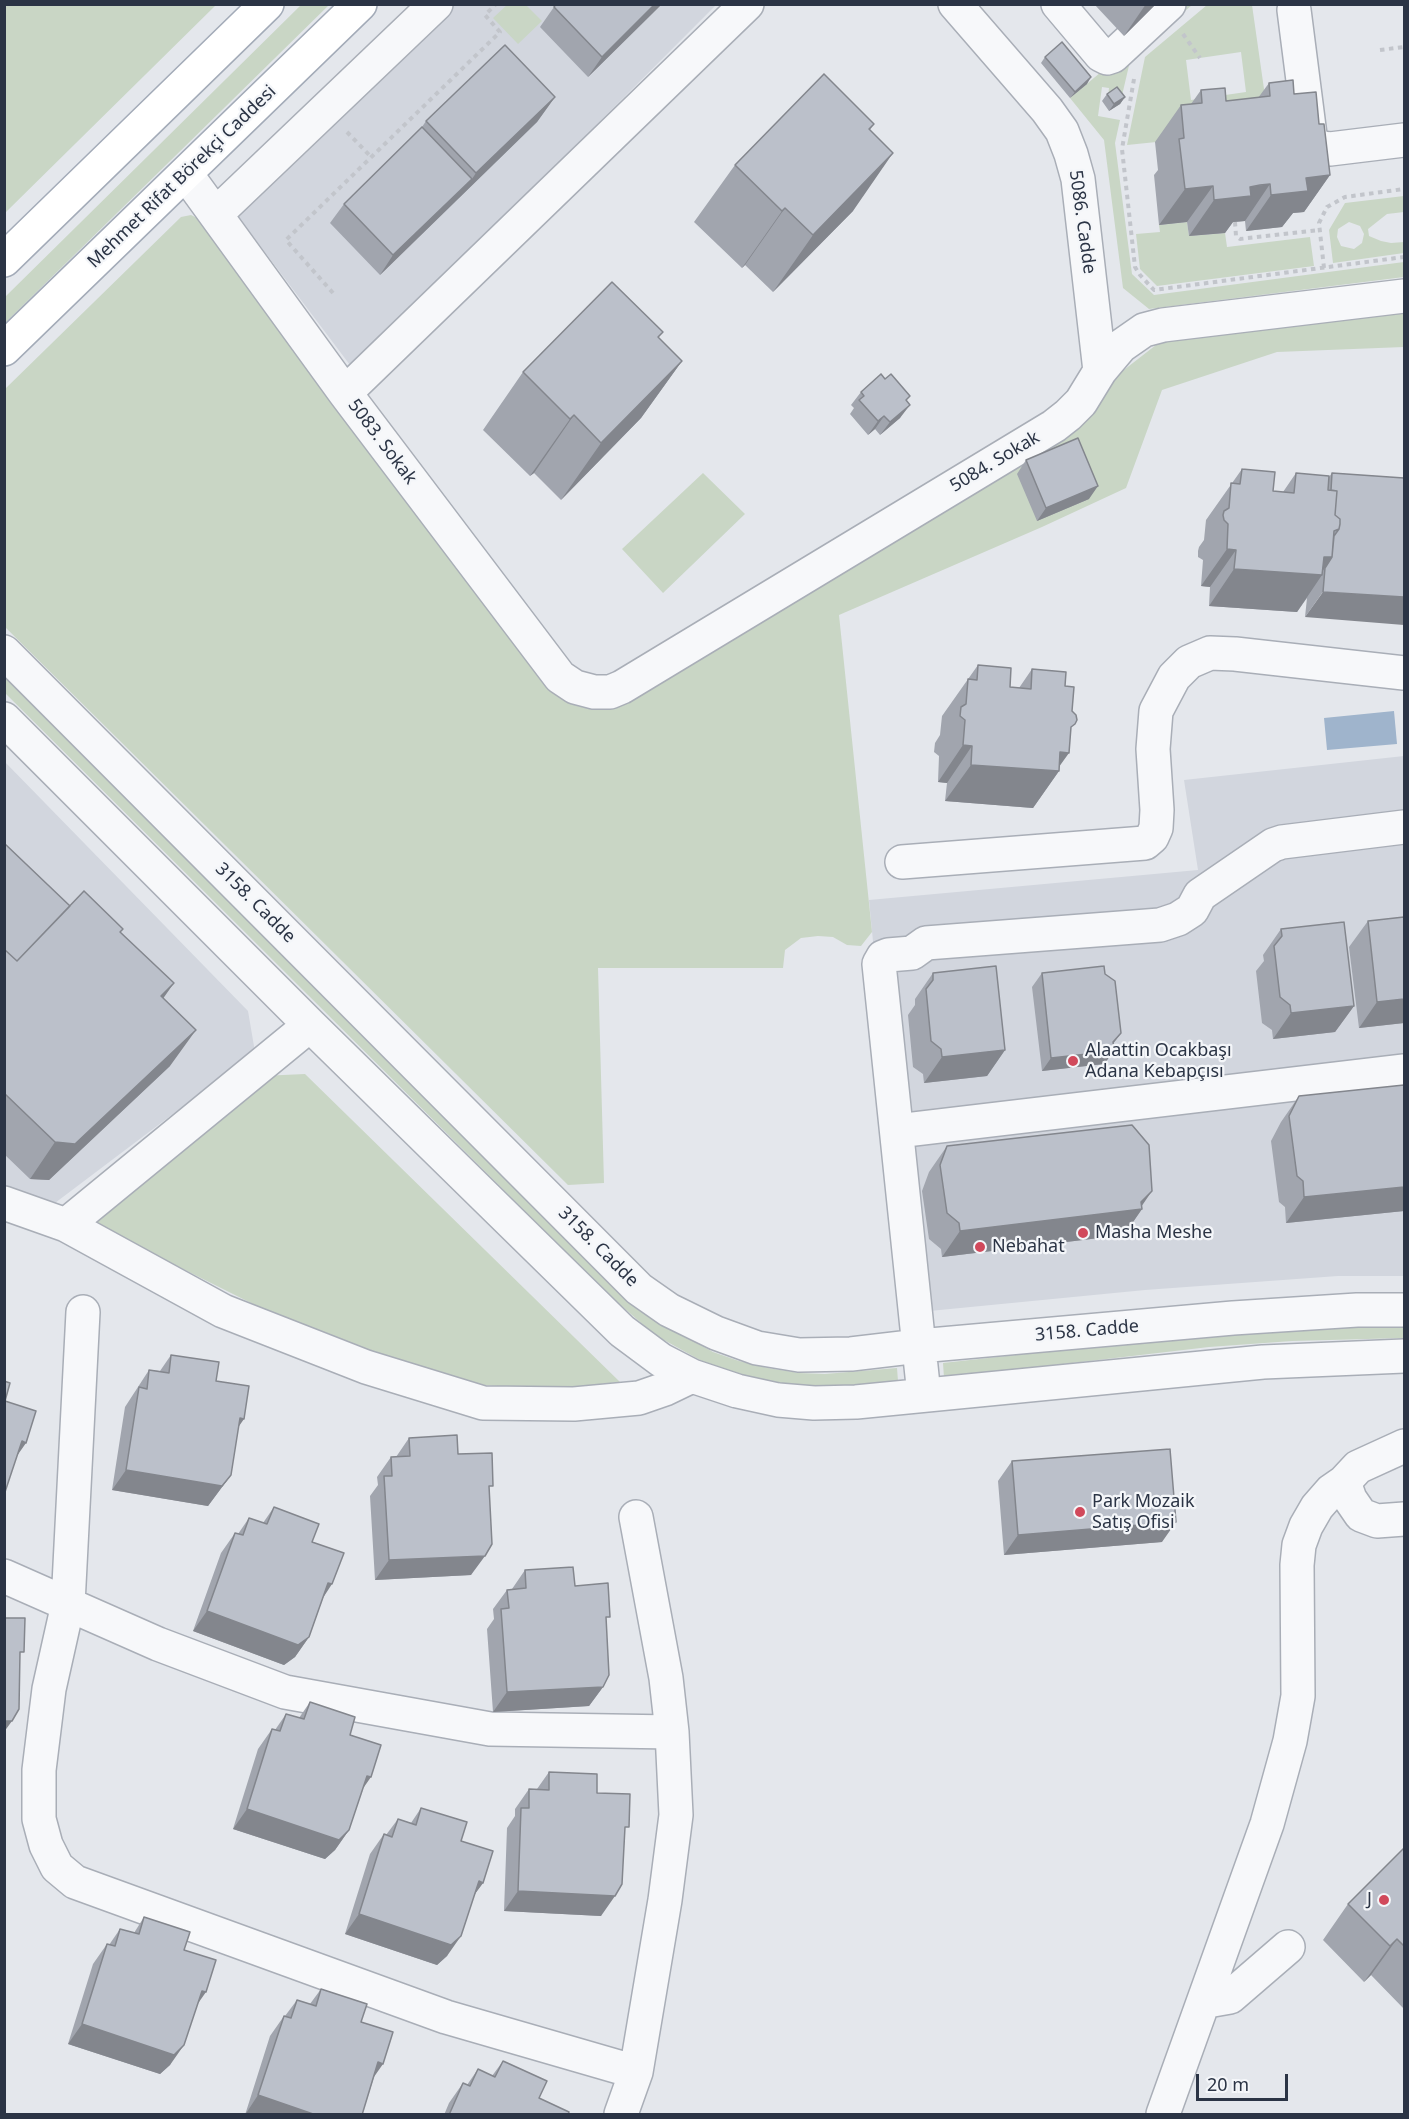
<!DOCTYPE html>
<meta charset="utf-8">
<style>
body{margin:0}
#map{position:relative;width:1409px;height:2119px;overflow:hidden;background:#e4e7ec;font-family:"Noto Sans",sans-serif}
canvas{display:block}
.frame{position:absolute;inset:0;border:6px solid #2b3445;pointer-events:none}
.scale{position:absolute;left:1196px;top:2074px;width:92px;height:27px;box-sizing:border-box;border:3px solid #2b3445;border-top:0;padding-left:8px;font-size:18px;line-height:21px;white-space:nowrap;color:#2b3445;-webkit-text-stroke:4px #f4f6f9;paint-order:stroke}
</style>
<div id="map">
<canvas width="1409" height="2119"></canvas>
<div class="frame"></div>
<div class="scale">20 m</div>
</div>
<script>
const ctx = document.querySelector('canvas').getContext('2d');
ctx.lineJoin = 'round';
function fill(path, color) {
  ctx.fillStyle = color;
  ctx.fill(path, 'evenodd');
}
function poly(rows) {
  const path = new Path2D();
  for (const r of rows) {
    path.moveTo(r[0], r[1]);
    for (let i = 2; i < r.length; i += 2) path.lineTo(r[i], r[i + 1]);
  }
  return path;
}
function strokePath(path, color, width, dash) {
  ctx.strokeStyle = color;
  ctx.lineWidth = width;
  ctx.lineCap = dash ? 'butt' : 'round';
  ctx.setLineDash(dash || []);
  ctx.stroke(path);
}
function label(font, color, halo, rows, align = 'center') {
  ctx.font = font + ' "Noto Sans",sans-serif';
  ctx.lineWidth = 4.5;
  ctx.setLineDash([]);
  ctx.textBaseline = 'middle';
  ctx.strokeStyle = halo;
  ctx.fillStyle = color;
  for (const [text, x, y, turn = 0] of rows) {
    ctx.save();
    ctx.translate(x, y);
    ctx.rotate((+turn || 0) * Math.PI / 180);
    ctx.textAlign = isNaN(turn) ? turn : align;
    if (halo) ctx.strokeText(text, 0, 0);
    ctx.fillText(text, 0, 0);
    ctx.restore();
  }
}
fill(poly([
 [412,5,716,5,353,369,221,194,222,185],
 [1404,756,1404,1276,1338,1276,1145,1290,909,1313,869,900,1198,870,1184,780],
 [4,761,248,1011,255,1052,51,1206,5,1185]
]), '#d2d6de');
fill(poly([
 [5,4,216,4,216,5,5,213],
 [508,4,526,5,542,21,518,44,493,18],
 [301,5,329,5,5,323,5,297],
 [1181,5,1192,5,1131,57,1120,104,1113,94,1108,97,1109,88,1102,87,1098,116,1120,120,1115,143,1132,274,1154,295,1404,262,1404,277,1149,309,1123,288,1104,140,1070,98],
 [1207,5,1252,5,1268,117,1176,140,1127,145,1145,57],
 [1241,52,1246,92,1191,100,1186,60],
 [1404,196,1404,212,1387,214,1368,229,1369,236,1381,241,1391,243,1404,242,1404,253,1333,263,1329,230,1345,203],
 [1349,222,1360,226,1364,234,1362,243,1354,249,1341,246,1337,237,1338,229],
 [191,215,199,219,557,694,571,704,589,709,605,709,624,704,1109,388,1120,373,1156,345,1171,339,1404,309,1404,347,1277,352,1162,390,1126,488,1042,527,839,615,872,932,861,946,847,945,833,937,818,936,801,938,785,950,783,968,598,968,604,1183,568,1185,5,627,5,389,181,217],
 [1187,222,1189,236,1225,233,1227,247,1310,237,1314,266,1157,286,1140,269,1136,234,1160,232,1159,225],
 [703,473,745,514,663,593,622,549],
 [4,674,664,1325,713,1352,739,1361,768,1368,799,1373,825,1374,897,1368,898,1381,831,1388,800,1388,767,1382,709,1365,655,1335,609,1295,5,693],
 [305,1074,620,1382,547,1390,461,1383,339,1347,91,1223,261,1076],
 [1404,1325,1404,1338,1292,1341,1209,1347,944,1378,943,1363,1205,1334,1293,1328]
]), '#c9d6c5');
fill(poly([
 [1394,711,1397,744,1327,750,1324,718]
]), '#9fb4cc');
const minor = poly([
 [955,4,1047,110,1062,131,1071,154,1078,179,1100,371],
 [1058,4,1101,55,1107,58,1113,56,1169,4],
 [1294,10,1310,135,1313,142,1317,147,1330,149,1404,140],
 [186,174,345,393,560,677,575,687,594,692,610,692,622,687,1054,426,1068,415,1081,402,1100,371,1121,346,1144,330,1163,325,1404,296],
 [216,214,436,4],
 [345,393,747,4],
 [4,652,639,1289,669,1310,716,1333,757,1348,799,1355,851,1354,919,1346,1233,1318,1357,1310,1404,1310],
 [4,719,310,1025,622,1331,661,1360,692,1376,737,1391,778,1400,814,1403,856,1402,1263,1362,1404,1356],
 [902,862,1145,843,1152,837,1156,828,1157,810,1153,749,1156,711,1174,677,1189,662,1210,653,1235,654,1404,673],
 [897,1131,1404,1071],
 [4,1203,66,1225,223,1311,366,1367,483,1403,574,1404,639,1398,665,1389,692,1376],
 [66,1225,310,1025],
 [83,1312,68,1604,49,1689,39,1770,39,1819,46,1845,57,1867,75,1882,446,2017,636,2072],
 [924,1395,879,964,883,957,888,955,912,953,926,943,1160,925,1178,919,1192,910,1200,895,1273,845,1282,842,1404,827],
 [1404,1446,1358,1467,1344,1482,1350,1499,1361,1515,1377,1521,1404,1519],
 [4,1576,158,1644,285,1692,490,1729,672,1732],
 [1205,1998,1213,2000,1230,1997,1288,1947],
 [621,2114,636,2072,665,1900,676,1815,672,1732,666,1678,636,1517],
 [1163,2114,1267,1824,1290,1741,1298,1696,1297,1565,1299,1545,1306,1526,1317,1507,1331,1491,1344,1482]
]);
const major = poly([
 [4,260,267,4],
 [4,349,360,4]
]);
strokePath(minor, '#a9aeb7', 36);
strokePath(major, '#a3abb8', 36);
strokePath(poly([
 [1183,34,1200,58],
 [1380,50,1404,47],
 [1134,79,1122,149,1135,267,1140,275,1154,290,1404,257],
 [347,132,371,157],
 [1235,222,1236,236,1240,239,1320,230],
 [1324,268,1319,223,1327,207,1345,197,1404,189],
 [333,293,286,240,500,32,485,15,496,4]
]), '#c2c5cb', 4, [4.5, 4.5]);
strokePath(minor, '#f7f8fa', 33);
strokePath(major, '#fff', 33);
fill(poly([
 [662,4,588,77,540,27,554,7],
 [1094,4,1156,4,1124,36],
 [1045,57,1087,84,1070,98,1041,63],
 [1269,83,1294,94,1319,124,1330,175,1304,212,1293,213,1282,227,1246,231,1245,221,1235,222,1233,222,1225,233,1189,236,1187,222,1159,225,1154,175,1158,170,1155,142,1181,105,1191,104,1201,90,1226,101,1258,98],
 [1107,94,1125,97,1120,104,1109,111,1102,101],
 [555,97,537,122,380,275,330,223,344,204,422,127,426,121],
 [874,124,870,130,853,211,773,292,745,265,742,268,694,222,735,165],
 [663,332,658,338,682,361,641,418,561,500,534,473,530,476,483,430,523,372],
 [861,392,907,401,900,418,880,435,875,429,868,435,850,414,854,408,851,405],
 [1026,460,1089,499,1037,521,1017,474],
 [1242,469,1273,491,1283,492,1296,473,1329,477,1332,473,1404,478,1305,617,1307,598,1297,612,1209,606,1210,587,1201,586,1203,560,1198,557,1198,551,1199,547,1204,540,1206,520],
 [978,665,1010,687,1019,688,1032,669,1065,686,1070,731,1059,767,1059,771,1033,808,945,801,947,783,938,782,939,756,934,752,935,743,940,735,942,716],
 [4,843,70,906,120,932,163,998,170,1066,49,1180,30,1179,4,1154],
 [1404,917,1404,1023,1359,1028,1349,947,1368,921],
 [1281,929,1354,1006,1335,1032,1273,1039,1272,1030,1262,1023,1256,971,1264,961,1263,955],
 [933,973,1005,1050,987,1076,924,1083,923,1074,913,1067,908,1015,915,1005,915,999],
 [1042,973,1105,974,1121,1033,1113,1044,1114,1051,1104,1064,1042,1071,1032,987],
 [1404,1085,1404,1211,1286,1223,1285,1207,1279,1202,1271,1141,1281,1122,1299,1096],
 [947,1146,1141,1206,1142,1209,1124,1235,942,1257,941,1249,929,1239,922,1191,929,1172],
 [171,1355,216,1381,238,1428,231,1475,208,1506,112,1490,125,1407,149,1370,160,1371],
 [409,1438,458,1454,490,1491,471,1575,375,1580,370,1496,378,1485,377,1477,391,1457,396,1457],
 [1012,1461,1162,1542,1004,1555,998,1481],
 [274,1507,312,1542,323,1598,309,1637,295,1657,284,1665,193,1631,221,1553,235,1533,238,1534,249,1518,263,1523],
 [525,1570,575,1586,606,1623,603,1687,589,1706,493,1712,487,1629,494,1619,493,1609,507,1590,512,1589],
 [310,1702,350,1735,363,1789,349,1830,335,1850,325,1859,233,1829,258,1749,272,1729,275,1730,286,1714,299,1718],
 [549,1772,597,1793,624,1834,601,1916,504,1911,507,1828,515,1816,515,1809,529,1789,537,1789],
 [421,1808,461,1841,483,1883,474,1895,447,1956,437,1965,345,1934,370,1854,384,1834,386,1835,398,1819,411,1823],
 [1404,1848,1404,2009,1371,1975,1364,1982,1323,1940,1348,1904],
 [144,1917,184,1950,198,2004,170,2065,160,2074,68,2044,93,1964,107,1944,109,1945,120,1929,134,1933],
 [321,1989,361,2022,374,2077,362,2115,245,2115,270,2036,284,2016,285,2016,297,2000,310,2004],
 [503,2061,539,2098,568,2115,444,2115,449,2103,463,2083,467,2085,478,2069,492,2076]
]), '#a1a5ae');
fill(poly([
 [655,4,662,4,588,77,602,57],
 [1146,4,1156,4,1124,36],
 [1091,77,1087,84,1070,98,1075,92],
 [555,97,537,122,380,275,393,255,472,179,476,173],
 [1125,97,1120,104,1109,111,1114,104],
 [893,153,853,211,773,292,813,235],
 [1330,175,1304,212,1293,213,1282,227,1246,231,1271,195,1306,178],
 [1270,184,1245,221,1233,222,1225,233,1189,236,1214,200,1250,187],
 [1213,186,1187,222,1159,225,1185,189],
 [785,208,745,265,742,268,782,211],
 [682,361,641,418,561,500,601,443],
 [910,405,900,418,880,435,890,422],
 [574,415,534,473,530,476,570,419],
 [884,416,875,429,868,435,878,421],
 [1098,486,1089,499,1037,521,1046,508],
 [1227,549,1236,550,1210,587,1201,586],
 [1324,557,1332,557,1320,575,1322,575,1297,612,1209,606,1234,569],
 [1323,592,1404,597,1404,625,1305,617],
 [963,745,972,746,947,783,938,782],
 [1060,752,1069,753,1056,771,1059,771,1033,808,945,801,971,765],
 [174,983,148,1020,161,996],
 [1404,999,1404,1023,1359,1028,1377,1002],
 [1354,1006,1335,1032,1273,1039,1291,1013],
 [196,1030,170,1066,49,1180,30,1179,55,1142],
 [1121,1033,1111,1046,1114,1051,1104,1064,1042,1071,1051,1058,1113,1042],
 [1005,1050,987,1076,924,1083,942,1057],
 [1404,1187,1404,1211,1286,1223,1304,1197],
 [1152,1191,1139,1210,1142,1209,1124,1235,942,1257,960,1231,1141,1202],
 [240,1418,244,1419,230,1439],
 [22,1441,26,1443,12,1463],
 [126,1470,231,1475,208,1506,112,1490],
 [1176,1522,1162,1542,1004,1555,1018,1535],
 [485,1556,471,1575,375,1580,389,1560],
 [328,1583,332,1584,319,1604],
 [207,1611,309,1637,295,1657,284,1665,193,1631],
 [603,1687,589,1706,493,1712,507,1692],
 [4,1721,12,1721,4,1732],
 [367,1776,371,1777,357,1797],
 [247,1809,349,1830,335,1850,325,1859,233,1829],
 [479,1881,483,1883,469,1902],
 [518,1891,615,1896,601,1916,504,1911],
 [359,1914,461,1936,447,1956,437,1965,345,1934],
 [1397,1939,1371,1975,1364,1982,1390,1946],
 [202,1991,206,1992,192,2012],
 [82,2024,184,2045,170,2065,160,2074,68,2044],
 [378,2062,383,2064,369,2084],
 [258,2095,316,2115,245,2115]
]), '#83868d');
const building = poly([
 [556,4,655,4,602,57,554,7,556,4],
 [1062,42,1091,77,1075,92,1045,57,1062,42],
 [505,45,555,97,476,173,426,121,505,45],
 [824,74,874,124,869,129,893,153,813,235,785,208,782,211,735,165,824,74],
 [1293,80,1294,94,1316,92,1319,124,1324,124,1330,175,1306,178,1308,191,1271,195,1270,184,1260,185,1250,187,1251,196,1214,200,1213,186,1185,189,1179,139,1184,138,1181,105,1202,103,1201,90,1225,88,1226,101,1270,96,1269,83,1293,80],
 [1117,87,1125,97,1114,104,1107,94,1117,87],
 [422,127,472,179,393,255,344,204,422,127],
 [612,282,663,332,658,337,682,361,601,443,574,415,570,419,523,372,612,282],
 [881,374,885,379,891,374,910,396,906,400,910,405,890,422,884,416,878,421,859,400,864,396,861,392,881,374],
 [1078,438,1098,486,1046,508,1026,460,1078,438],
 [1242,469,1275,472,1273,491,1294,493,1296,473,1329,476,1328,490,1337,491,1335,515,1340,519,1340,524,1339,529,1334,531,1332,557,1324,557,1322,575,1234,569,1236,550,1227,549,1228,524,1224,520,1223,515,1224,511,1229,508,1231,483,1240,484,1242,469],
 [1332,473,1404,478,1404,597,1323,592,1325,568,1332,557,1334,536,1339,529,1340,524,1340,519,1335,515,1337,491,1331,490,1332,473],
 [978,665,1011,668,1010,687,1031,689,1032,669,1066,672,1065,686,1074,687,1072,711,1076,715,1077,720,1075,724,1071,727,1069,753,1060,752,1059,771,971,765,972,746,963,745,965,720,960,716,961,707,966,704,968,679,977,680,978,665],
 [4,843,70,906,17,961,4,949,4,843],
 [84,891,123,929,120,932,174,983,161,996,196,1030,75,1144,55,1142,4,1093,4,949,17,961,84,891],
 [1404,917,1404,999,1377,1002,1368,921,1404,917],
 [1344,922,1354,1006,1291,1013,1290,1005,1280,997,1274,946,1282,936,1281,929,1344,922],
 [996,966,1005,1050,942,1057,941,1049,931,1041,926,989,933,980,933,973,996,966],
 [1104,966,1105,974,1115,981,1121,1033,1113,1042,1114,1051,1051,1058,1042,973,1104,966],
 [1404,1085,1404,1187,1304,1197,1303,1181,1297,1176,1289,1116,1299,1096,1404,1085],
 [1132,1125,1149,1145,1152,1191,1141,1202,1142,1209,960,1231,959,1223,947,1213,940,1165,947,1146,1132,1125],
 [171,1355,219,1362,216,1381,249,1386,244,1419,240,1418,231,1475,222,1486,126,1470,139,1387,147,1389,149,1370,169,1373,171,1355],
 [4,1381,10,1383,5,1401,36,1411,26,1443,22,1441,4,1495,4,1381],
 [457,1435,458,1454,492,1453,493,1486,489,1486,492,1544,485,1556,389,1560,384,1476,392,1476,391,1457,410,1456,409,1438,457,1435],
 [1170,1449,1176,1522,1018,1535,1012,1461,1170,1449],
 [274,1507,319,1524,312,1542,344,1553,332,1584,328,1583,309,1637,298,1645,207,1611,235,1533,243,1535,249,1518,267,1524,274,1507],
 [573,1567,575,1586,608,1583,610,1617,606,1617,609,1675,603,1687,507,1692,501,1609,509,1608,507,1590,526,1588,525,1570,573,1567],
 [4,1618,25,1618,24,1652,20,1652,19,1709,12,1721,4,1721,4,1618],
 [310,1702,355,1717,350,1735,381,1745,371,1777,367,1776,349,1830,339,1840,247,1809,272,1729,280,1731,286,1714,304,1719,310,1702],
 [549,1772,597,1774,597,1793,630,1794,629,1827,625,1827,622,1884,615,1896,518,1891,521,1808,529,1808,529,1789,549,1790,549,1772],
 [421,1808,467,1822,461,1841,493,1851,483,1883,479,1881,461,1936,451,1945,359,1914,384,1834,392,1837,398,1819,416,1825,421,1808],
 [1404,1848,1404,1946,1397,1939,1390,1946,1348,1904,1404,1848],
 [144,1917,190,1932,184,1950,216,1960,206,1992,202,1991,184,2045,174,2055,82,2024,107,1944,115,1946,120,1929,139,1934,144,1917],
 [321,1989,367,2004,361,2022,393,2032,383,2064,378,2062,362,2115,316,2115,258,2095,284,2016,291,2018,297,2000,316,2006,321,1989],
 [503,2061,547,2081,539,2098,569,2112,568,2115,449,2115,463,2083,470,2086,478,2069,495,2077,503,2061]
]);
fill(building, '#bbc0ca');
strokePath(building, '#83868d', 1.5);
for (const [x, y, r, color] of [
 [1073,1061,6,"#d1495b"],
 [1083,1233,6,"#d1495b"],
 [980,1247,6,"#d1495b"],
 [1080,1512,6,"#d1495b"],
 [1384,1900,6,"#d1495b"]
]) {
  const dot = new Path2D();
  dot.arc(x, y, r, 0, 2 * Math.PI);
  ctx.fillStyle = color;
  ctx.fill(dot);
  strokePath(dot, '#f4f6f9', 2);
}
label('18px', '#2b3445', '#f4f6f9', [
 ["Mehmet Rifat Börekçi Caddesi",182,177,-44],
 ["5086. Cadde",1082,222,82],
 ["5083. Sokak",382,442,53],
 ["5084. Sokak",995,462,-31],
 ["3158. Cadde",255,903,45],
 ["3158. Cadde",598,1247,45],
 ["3158. Cadde",1087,1331,-5]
]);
label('18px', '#2b3445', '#f4f6f9', [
 ["Alaattin Ocakbaşı",1085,1051],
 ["Adana Kebapçısı",1085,1072],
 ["Masha Meshe",1095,1233],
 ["Nebahat",992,1247],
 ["Park Mozaik",1092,1502],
 ["Satış Ofisi",1092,1523],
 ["J",1372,1900,"right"]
], 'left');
</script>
